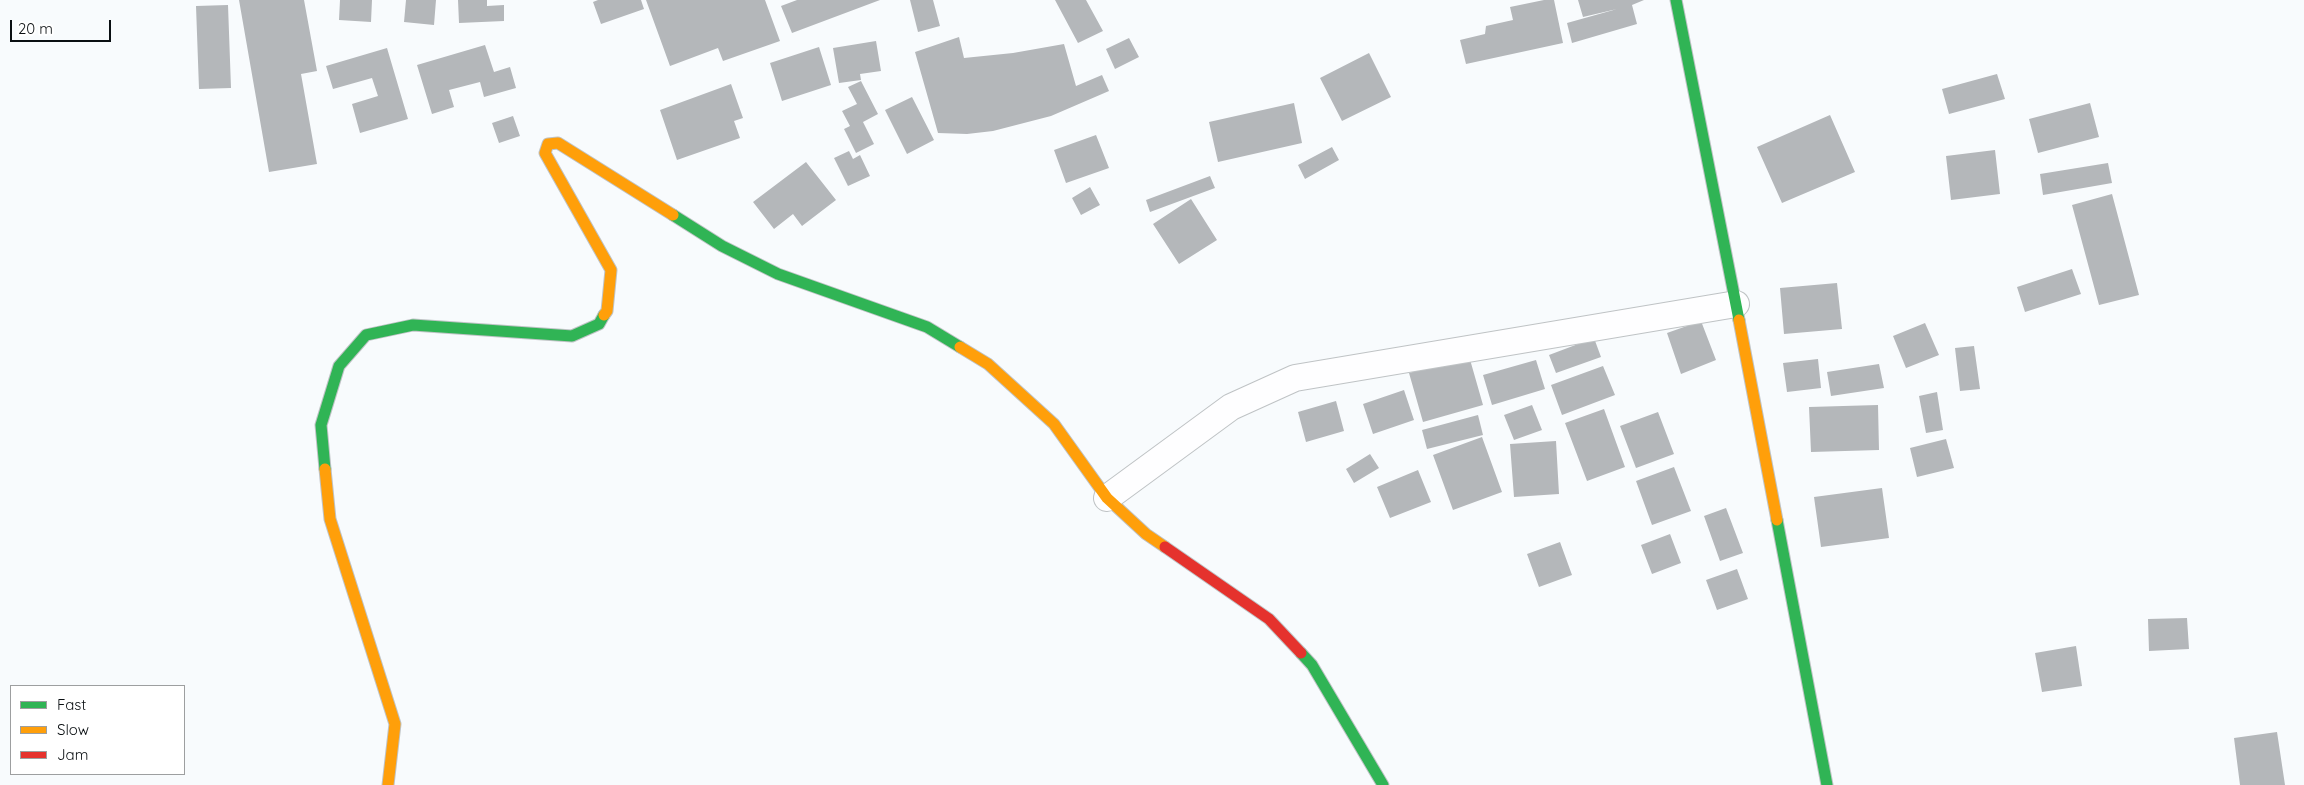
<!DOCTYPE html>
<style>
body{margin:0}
#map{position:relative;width:2304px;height:785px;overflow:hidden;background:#f8fbfd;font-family:Quicksand,sans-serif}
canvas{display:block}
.legend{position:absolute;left:10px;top:685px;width:175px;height:90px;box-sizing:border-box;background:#fff;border:1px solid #9d9fa0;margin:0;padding:6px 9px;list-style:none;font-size:15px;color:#0a0f12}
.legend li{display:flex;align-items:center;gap:10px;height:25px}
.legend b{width:25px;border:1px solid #9d9fa0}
.scale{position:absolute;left:10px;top:20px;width:101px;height:22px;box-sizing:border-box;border:2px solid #0a0f12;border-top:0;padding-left:6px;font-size:15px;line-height:18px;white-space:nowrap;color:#0a0f12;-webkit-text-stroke:4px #fff;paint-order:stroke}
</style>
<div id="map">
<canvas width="2304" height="785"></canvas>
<ul class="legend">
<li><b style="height:6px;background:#30b455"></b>Fast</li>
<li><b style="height:6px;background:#ff9f0a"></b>Slow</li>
<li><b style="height:6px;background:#e5322d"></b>Jam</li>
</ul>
<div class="scale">20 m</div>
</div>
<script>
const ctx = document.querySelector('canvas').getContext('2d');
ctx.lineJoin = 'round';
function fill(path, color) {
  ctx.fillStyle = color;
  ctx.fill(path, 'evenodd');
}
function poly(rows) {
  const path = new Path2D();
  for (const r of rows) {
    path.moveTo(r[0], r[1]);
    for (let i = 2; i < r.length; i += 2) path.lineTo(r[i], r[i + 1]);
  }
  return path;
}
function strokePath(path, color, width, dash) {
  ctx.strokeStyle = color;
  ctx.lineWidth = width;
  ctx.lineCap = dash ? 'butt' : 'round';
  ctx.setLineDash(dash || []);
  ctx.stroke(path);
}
fill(poly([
 [239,0,304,0,317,71,301,74,317,164,269,172],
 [340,0,372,0,371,22,339,20],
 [406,0,436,0,434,25,404,22],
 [458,0,487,0,487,6,504,5,504,21,459,23],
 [598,0,641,0,644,9,601,24,593,2],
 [646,0,765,0,780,41,723,61,718,48,670,66],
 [797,0,880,0,792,33,781,6],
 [910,0,933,0,940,26,918,32],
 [1055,0,1086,0,1103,31,1078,43],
 [1544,0,1554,0,1563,43,1466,64,1460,40,1485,34,1486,26,1513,20,1510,7],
 [1578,0,1644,0,1632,5,1637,24,1572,43,1567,23,1617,9,1583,17],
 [228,5,231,88,199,89,196,6],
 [959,37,964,58,1013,53,1064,44,1076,86,1102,75,1109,91,1051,116,993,131,967,134,938,133,915,52],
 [1129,38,1139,57,1115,69,1106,49],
 [876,41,881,71,860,74,861,80,839,83,833,48],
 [485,45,494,72,510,67,516,88,484,97,480,82,449,90,454,107,432,114,417,65],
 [819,47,831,85,782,101,770,63],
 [387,48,408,119,360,133,352,104,378,96,372,78,333,89,326,66],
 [1369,53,1391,97,1342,121,1320,78],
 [1997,74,2005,99,1949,114,1942,89],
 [861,81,878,114,863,122,874,144,856,153,844,129,850,126,842,111,857,104,848,87],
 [731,84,743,118,734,121,740,138,677,160,660,110],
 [912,97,934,140,907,154,885,110],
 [1294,103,1302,143,1218,162,1209,122],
 [2090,103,2099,137,2038,153,2029,119],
 [1830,115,1855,172,1782,203,1757,147],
 [513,116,520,136,499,143,492,123],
 [1096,135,1109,168,1066,183,1054,150],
 [1332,147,1339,160,1305,179,1298,165],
 [1995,150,2000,194,1951,200,1946,156],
 [849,151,853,159,860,155,870,176,848,186,834,158],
 [806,162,836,200,802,226,793,214,774,229,753,202],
 [2108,163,2112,183,2043,195,2040,174],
 [1210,176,1215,188,1150,212,1146,200],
 [1090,187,1100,205,1081,215,1072,198],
 [2112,194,2139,295,2099,305,2072,205],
 [1191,199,1217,240,1179,264,1153,224],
 [2072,269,2081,294,2025,312,2017,287],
 [1837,283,1842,329,1784,334,1780,288],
 [1701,321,1716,360,1681,374,1667,333],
 [1925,323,1939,355,1906,368,1893,336],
 [1594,338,1601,357,1556,373,1549,355],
 [1974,346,1980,389,1960,391,1955,348],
 [1469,356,1483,405,1423,422,1409,373],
 [1818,359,1821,388,1787,392,1783,363],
 [1536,360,1545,389,1492,405,1483,375],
 [1879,364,1884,388,1831,396,1827,372],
 [1603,366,1615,395,1562,415,1551,385],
 [1404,390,1414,420,1373,434,1363,404],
 [1937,392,1943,430,1926,433,1919,396],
 [1336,401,1344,431,1306,442,1298,412],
 [1532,405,1542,430,1514,440,1504,415],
 [1878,405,1879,450,1811,452,1809,407],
 [1604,409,1625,467,1587,481,1565,423],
 [1658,412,1674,454,1636,468,1620,426],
 [1478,415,1483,435,1427,449,1422,430],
 [1482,437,1502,492,1453,510,1433,455],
 [1946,439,1954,468,1917,477,1910,448],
 [1556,441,1559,494,1514,497,1510,444],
 [1370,454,1379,468,1354,483,1346,469],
 [1674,467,1691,511,1652,525,1636,481],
 [1418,470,1431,502,1390,518,1377,487],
 [1882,488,1889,538,1821,547,1814,497],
 [1726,508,1743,553,1720,561,1704,516],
 [1670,534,1681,563,1652,574,1641,545],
 [1560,542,1572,575,1539,587,1527,554],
 [1737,569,1748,599,1717,610,1706,580],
 [2187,618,2189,649,2149,651,2148,619],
 [2076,646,2082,686,2042,692,2035,653],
 [2277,732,2285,785,2240,785,2234,738]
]), '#b4b7ba');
const street = poly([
 [1107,498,1231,407,1295,378,1736,304]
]);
const fast = poly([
 [1676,0,1739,320],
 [673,215,722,246,778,274,927,327,960,347],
 [325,469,321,425,339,366,366,335,413,325,572,336,599,324,604,315],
 [1777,520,1827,785],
 [1301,653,1312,665,1383,785]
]);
const slow = poly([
 [604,315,607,311,611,270,545,153,548,144,558,143,673,215],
 [1739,320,1777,520],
 [960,347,988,364,1054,424,1107,498,1146,534,1165,547],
 [325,469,330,519,395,724,388,785]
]);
const jam = poly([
 [1165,547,1269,619,1301,653]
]);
strokePath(street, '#bfc3c5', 28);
strokePath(fast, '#bfc3c5', 13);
strokePath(slow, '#bfc3c5', 13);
strokePath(jam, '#bfc3c5', 13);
strokePath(street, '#fefeff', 26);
strokePath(fast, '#30b455', 11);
strokePath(slow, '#ff9f0a', 11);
strokePath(jam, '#e5322d', 11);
</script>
